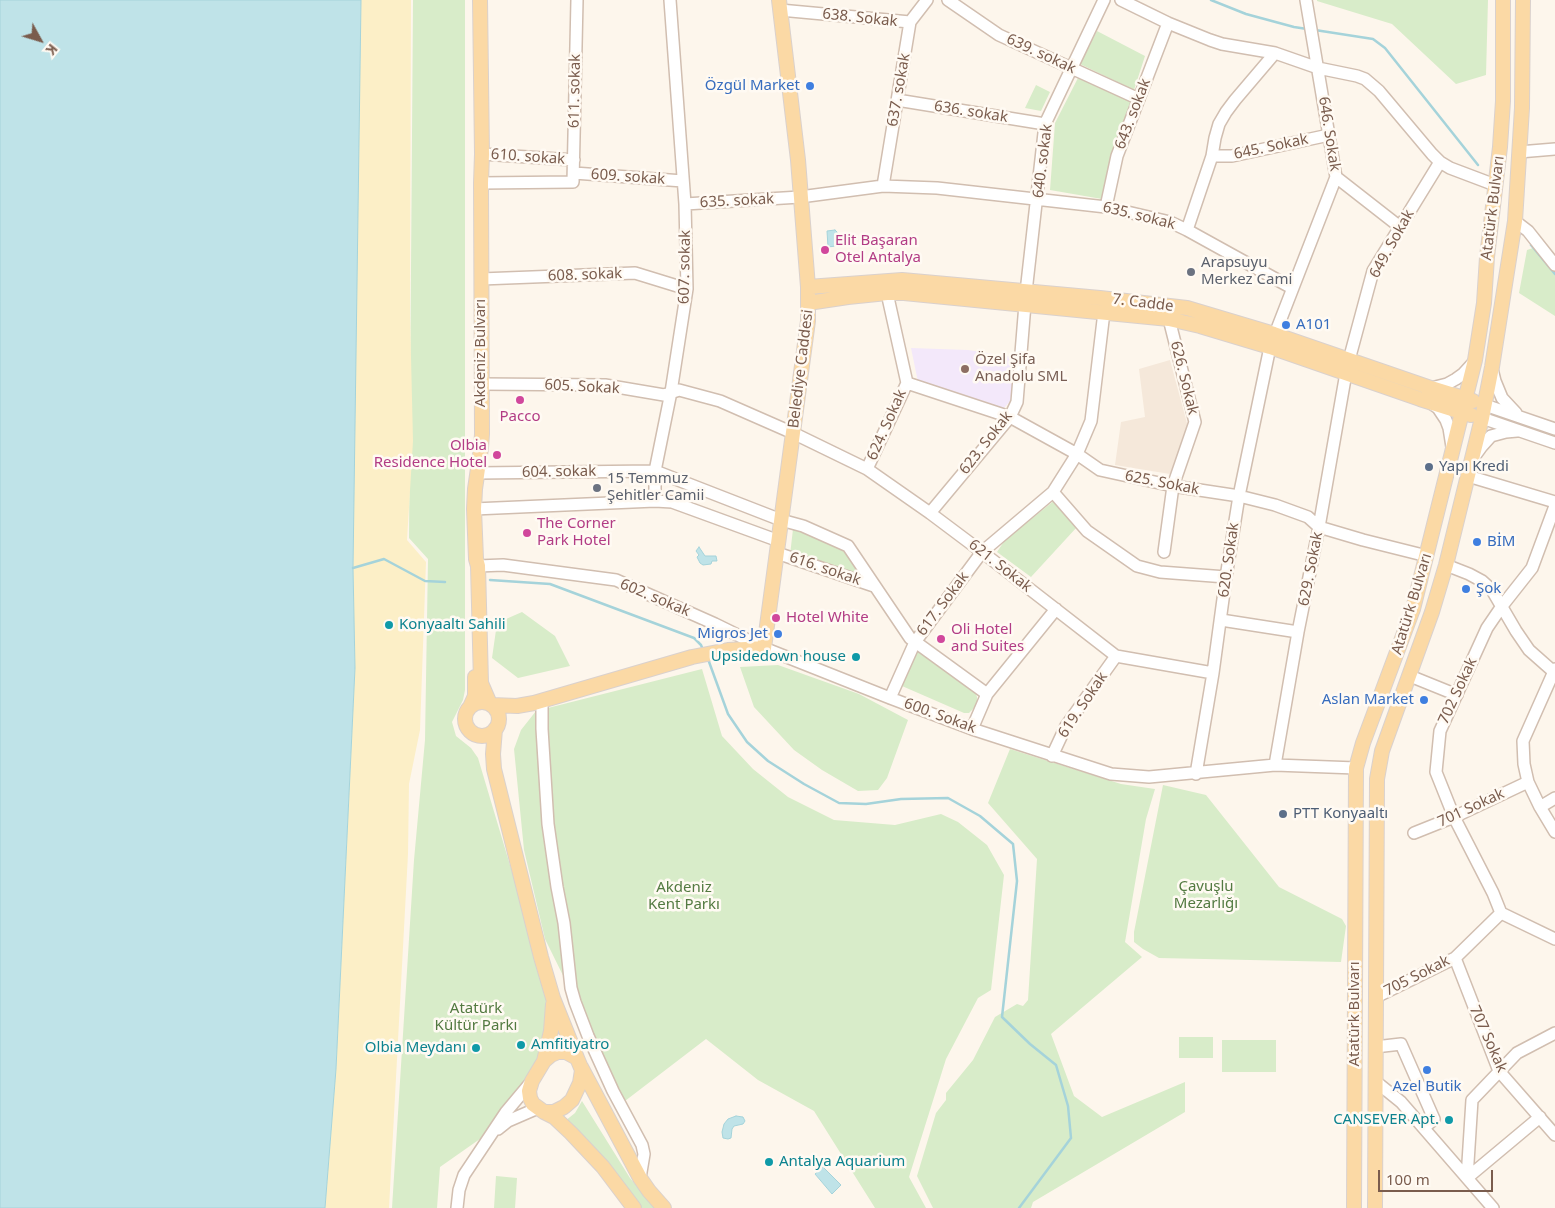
<!DOCTYPE html>
<html>
<head>
<meta charset="utf-8">
<style>
  body { margin:0 }
  #map { position:relative; width:1555px; height:1208px; overflow:hidden; background:#fdf6ec; font-family:"Noto Sans",sans-serif }
  canvas { display:block }
  .north { position:absolute; left:15px; top:15px; width:50px; height:50px; -webkit-text-stroke:4px #fffaf3; paint-order:stroke; rotate:129deg; font-size:14px; font-weight:700; line-height:20px; text-align:center; color:#7a5c4d }
  .north::after { content:''; display:block; margin:auto; width:18px; height:22px; background:#7a5c4d; clip-path:polygon(50% 0,100% 100%,50% 72%,0 100%) }
  .scale { position:absolute; left:1378px; top:1170px; width:115px; height:22px; box-sizing:border-box; border:2px solid #7a5c4d; border-top:0; padding-left:6px; font-size:15px; line-height:18px; white-space:nowrap; color:#7a5c4d; -webkit-text-stroke:4px #fffaf3; paint-order:stroke }
</style>
</head>
<body>
<div id="map">
<canvas width="1555" height="1208"></canvas>
<div class="north">K</div>
<div class="scale">100 m</div>
</div>
<script>
const ctx = document.querySelector('canvas').getContext('2d');
ctx.lineJoin = 'round';
function fillPath(path, color) { ctx.fillStyle = color; ctx.fill(path, 'evenodd'); }
const toPath = rows => new Path2D(rows.map(r => 'M' + r).join(''));
function stroke(path, color, width, dash) { ctx.strokeStyle = color; ctx.lineWidth = width; ctx.lineCap = dash ? 'butt' : 'round'; ctx.setLineDash(dash || []); ctx.stroke(path); }
function write(font, color, halo, rows, align = 'center') {
  ctx.font = font + ' "Noto Sans",sans-serif'; ctx.lineWidth = 5; ctx.setLineDash([]); ctx.textBaseline = 'middle'; ctx.strokeStyle = halo; ctx.fillStyle = color; for (const [text, x, y, turn = 0] of rows) {
    ctx.save(); ctx.translate(x, y); ctx.rotate((+turn || 0) * Math.PI / 180); ctx.textAlign = isNaN(turn) ? turn : align; if (halo) ctx.strokeText(text, 0, 0); ctx.fillText(text, 0, 0); ctx.restore();
  }
}
fillPath(toPath([
  [1170,360,1188,427,1170,474,1115,465,1121,422,1145,417,1139,369]
]), '#f5e8da');
fillPath(toPath([
  [911,348,968,350,1014,357,1013,398,1002,410,918,382]
]), '#f3e8fa');
fillPath(toPath([
  [413,0,465,0,465,690,463,700,452,722,456,736,471,748,478,758,544,979,549,1001,545,1047,531,1075,487,1134,440,1167,437,1208,392,1208,414,860,425,740,428,559,409,538],
  [1317,0,1488,0,1486,75,1456,84,1392,24,1317,1],
  [1097,31,1145,56,1134,90,1080,64],
  [1079,76,1133,103,1114,157,1102,199,1050,190,1055,123],
  [1036,85,1050,92,1041,111,1025,108],
  [1536,247,1555,268,1555,316,1519,293,1527,250],
  [1055,500,1077,527,1031,577,997,552,1005,540],
  [793,529,801,530,824,540,848,554,858,574,856,577,790,555],
  [522,612,555,636,570,666,518,678,492,658,497,623],
  [918,651,975,690,977,697,977,703,973,709,969,713,964,713,902,686],
  [778,665,859,694,908,720,887,778,878,790,858,791,822,770,794,750,754,707,740,667],
  [702,669,722,736,753,769,788,797,834,820,895,825,941,814,958,822,987,845,1004,875,991,990,978,998,946,1059,909,1177,926,1208,875,1208,814,1111,758,1080,706,1039,625,1101,545,939,524,850,514,749,521,730,536,711],
  [1010,749,1121,784,1155,789,1146,819,1125,942,1142,957,1051,1034,1074,1096,1102,1117,1185,1082,1185,1112,1033,1202,1031,1208,933,1208,917,1176,936,1113,946,1100,946,1093,973,1060,995,1017,1017,1004,1023,1006,1028,1000,1037,859,988,803],
  [1163,785,1206,795,1279,887,1342,919,1346,926,1341,962,1159,958,1143,949,1134,942,1134,932],
  [1179,1037,1213,1037,1213,1058,1179,1058],
  [1222,1040,1276,1040,1276,1072,1222,1072],
  [582,1101,630,1178,655,1208,640,1208,565,1121,575,1113],
  [496,1176,517,1178,515,1208,494,1208]
]), '#d8ecc9');
fillPath(toPath([
  [361,0,411,0,410,315,413,441,407,540,426,562,420,730,409,784,408,854,389,1208,325,1208,336,1069,355,668,353,568]
]), '#fcefc7');
const water = toPath([
  [0,0,361,0,353,568,355,668,336,1069,325,1208,0,1208,0,0],
  [835,230,837,232,838,240,836,246,828,247,827,231,835,230],
  [699,547,705,556,716,556,717,561,712,561,711,564,703,565,700,563,697,557,699,555,696,551,699,547],
  [736,1116,743,1117,745,1121,743,1124,734,1126,732,1129,731,1138,728,1139,723,1138,722,1132,724,1124,728,1119,736,1116],
  [823,1167,841,1185,832,1194,815,1174,823,1167]
]);
fillPath(water, '#bfe3e8');
stroke(water, '#a5d3da', 1);
stroke(toPath([
  [1211,0,1246,14,1294,27,1307,29],
  [1315,30,1373,39,1385,48,1478,165],
  [1531,245,1555,274],
  [353,568,384,559,425,581,445,582],
  [490,580,550,584,694,638,701,645,703,650],
  [708,659,728,714,747,742,768,761,804,784,839,803,866,804,901,799,948,798,980,816,1013,844,1017,881,1002,1017,1030,1044,1056,1065,1068,1106,1071,1138,1019,1208]
]), '#a5d3da', 2.5);
const minor = toPath([
  [948,0,999,35,1139,99],
  [1121,0,1168,23,1210,40,1222,44,1275,53],
  [780,10,910,22],
  [897,100,1045,124],
  [1519,152,1555,149],
  [482,154,574,160],
  [1212,156,1232,156,1329,135],
  [574,173,683,181],
  [1336,177,1400,227],
  [481,183,573,182,577,0],
  [883,186,910,22,927,0],
  [685,204,800,197,883,186,937,188,1106,207,1170,222,1187,230,1212,156,1215,138,1219,124,1226,112,1235,100,1275,53,1318,68,1357,76,1365,79,1379,91,1432,154,1440,162,1450,168,1495,185],
  [1106,207,1117,156,1168,23],
  [1515,221,1528,231,1555,265],
  [1187,230,1292,288],
  [481,279,635,273,687,289],
  [1349,360,1373,271,1440,162],
  [1492,369,1495,381,1502,398,1516,413],
  [907,383,1010,417,1077,454,1100,470,1173,486,1239,496,1275,505,1308,517,1319,527,1363,540,1427,556],
  [481,384,605,385,664,395,679,390,720,401,793,433,867,469,930,513,982,552,1116,656,1213,673],
  [1431,388,1447,384,1456,379,1463,374,1474,362],
  [1431,403,1438,408,1446,420,1449,428,1452,447],
  [1485,405,1555,429],
  [1482,418,1555,443],
  [1474,457,1482,446,1491,436,1506,432,1517,431],
  [867,469,907,383,887,293],
  [477,473,655,471,781,520,803,526,848,546,910,638,987,694],
  [1468,476,1555,502],
  [1053,492,1087,531,1137,566,1160,572,1226,577],
  [655,501,655,471,671,392,687,289,685,204,670,0],
  [474,509,655,501,672,502,779,541],
  [930,513,1010,417,1017,402,1026,292,1045,124,1104,0],
  [1164,552,1173,486,1195,422,1169,319],
  [777,553,874,586],
  [1446,565,1469,574,1482,581,1492,590,1516,631,1529,650,1555,673],
  [478,566,503,565,616,580,715,624,764,648,890,698,972,729,1111,774,1149,777,1275,765,1356,768],
  [1221,620,1298,632],
  [1555,669,1523,741,1524,764,1528,782,1540,807,1555,832],
  [1410,676,1457,695],
  [890,698,915,642,982,552,1053,492,1077,454,1091,421,1104,312],
  [542,701,542,729,548,824,557,887,564,923,571,988,575,1002,588,1036,613,1091,642,1145,644,1154,640,1178],
  [972,729,987,694,1056,609],
  [1052,756,1066,726,1116,656],
  [1275,765,1298,632,1319,527,1346,373],
  [1196,774,1213,673,1226,577,1239,496,1270,347,1336,177,1306,0],
  [1540,807,1555,798],
  [1414,833,1454,817,1528,782],
  [1501,913,1493,893,1454,817,1436,772,1440,731,1487,628,1502,606,1532,568,1555,506],
  [1501,913,1555,939],
  [1455,958,1499,1071,1555,1135],
  [1376,997,1455,958,1501,913],
  [1375,1047,1401,1044,1434,1119,1424,1128],
  [1375,1081,1401,1102,1493,1208],
  [498,1129,508,1121,538,1108],
  [1467,1178,1472,1100,1517,1053,1555,1033],
  [1467,1178,1540,1117],
  [457,1208,459,1190,464,1175,506,1112,532,1081]
]);
const major = toPath([
  [480,0,482,154,481,183,482,434,481,448,475,489,474,509,476,559,478,566,481,683,490,704],
  [808,287,902,280,1100,298,1187,308,1274,334,1431,388,1473,401],
  [808,303,848,297,887,293,904,293,1169,319,1200,326,1270,347,1420,399,1471,415],
  '465 719a17 17 0 1 1 34 0a17 17 0 1 1-34 0Z',
  [492,705,517,706,534,703,692,657,728,650,764,648,808,321,808,287,798,160,779,0],
  [470,707,475,696,475,677],
  [495,729,493,754,494,769,541,957,553,998,577,1058],
  [558,1052,566,1052,577,1058,582,1070,580,1083,572,1100,564,1107,554,1112,544,1112,533,1104,530,1098,529,1091,532,1081,544,1061,551,1055,558,1052],
  [544,1061,551,1031,553,1004],
  [581,1067,640,1178,649,1191,664,1208],
  [544,1112,554,1117,571,1133,603,1167,634,1208],
  [1354,1208,1356,768,1363,743,1413,609,1475,360,1484,303,1487,257,1500,147,1503,101,1503,0],
  [1375,1208,1377,779,1382,751,1432,612,1446,565,1482,418,1492,367,1515,221,1522,108,1523,0]
]);
stroke(minor, '#d1beb0', 14);
stroke(major, '#dad1cd', 16);
stroke(minor, '#fff', 11);
stroke(major, '#fbd9a5', 14);
for (const [x, y, r, color] of [
  [810,86,5,"#3f7fe0"],
  [825,250,5,"#d1479c"],
  [1191,272,5,"#6b7280"],
  [1286,325,5,"#3f7fe0"],
  [965,369,5,"#8d6e63"],
  [520,400,5,"#d1479c"],
  [497,455,5,"#d1479c"],
  [1429,467,5,"#5c6f8a"],
  [597,488,5,"#6b7280"],
  [527,533,5,"#d1479c"],
  [1477,542,5,"#3f7fe0"],
  [1466,589,5,"#3f7fe0"],
  [776,618,5,"#d1479c"],
  [389,625,5,"#0f9aa8"],
  [778,634,5,"#3f7fe0"],
  [941,639,5,"#d1479c"],
  [856,657,5,"#0f9aa8"],
  [1424,700,5,"#3f7fe0"],
  [1283,814,5,"#5c6f8a"],
  [521,1045,5,"#0f9aa8"],
  [476,1048,5,"#0f9aa8"],
  [1427,1070,5,"#3f7fe0"],
  [1449,1120,5,"#0f9aa8"],
  [769,1162,5,"#0f9aa8"]
]) { const dot = new Path2D(); dot.arc(x, y, r, 0, 2 * Math.PI); ctx.fillStyle = color; ctx.fill(dot); stroke(dot, '#fffaf3', 2); }
write('15px', '#7a5c4d', '#fffaf3', [
  ["638. Sokak",860,18,6],
  ["639. sokak",1041,54,25],
  ["637. sokak",899,90,-80],
  ["611. sokak",575,91,-89],
  ["636. sokak",971,112,9],
  ["643. sokak",1133,114,-69],
  ["646. Sokak",1329,134,81],
  ["645. Sokak",1271,147,-12],
  ["610. sokak",528,157,4],
  ["640. sokak",1043,161,-83],
  ["609. sokak",628,177,4],
  ["635. sokak",737,201,-3],
  ["Atatürk Bulvarı",1493,208,-83],
  ["635. sokak",1139,216,14],
  ["649. Sokak",1392,244,-61],
  ["607. sokak",685,267,-89],
  ["608. sokak",585,275,-2],
  ["7. Cadde",1143,303,7],
  ["Akdeniz Bulvarı",481,353,-90],
  ["Belediye Caddesi",801,369,-83],
  ["626. Sokak",1184,378,76],
  ["605. Sokak",582,387,3],
  ["624. Sokak",887,425,-66],
  ["623. Sokak",986,443,-52],
  ["604. sokak",559,472,-1],
  ["625. Sokak",1162,483,11],
  ["620. Sokak",1229,560,-82],
  ["621. Sokak",1000,566,38],
  ["616. sokak",825,569,19],
  ["629. Sokak",1311,569,-79],
  ["602. sokak",655,598,23],
  ["617. Sokak",943,604,-53],
  ["Atatürk Bulvarı",1412,604,-73],
  ["702 Sokak",1458,691,-65],
  ["619. Sokak",1083,705,-56],
  ["600. Sokak",940,716,20],
  ["701 Sokak",1471,808,-25],
  ["705 Sokak",1417,976,-27],
  ["Atatürk Bulvarı",1355,1014,-90],
  ["707 Sokak",1488,1039,66]
]);
write('15px', '#366cbe', '#fffaf3', [
  ["Özgül Market",800,86],
  ["A101",1296,325,"left"],
  ["BİM",1487,542,"left"],
  ["Şok",1476,589,"left"],
  ["Migros Jet",768,634],
  ["Aslan Market",1414,700],
  ["Azel Butik",1427,1087,"center"]
], 'right');
write('15px', '#b23c85', '#fffaf3', [
  ["Elit Başaran",835,241],
  ["Otel Antalya",835,258],
  ["Pacco",520,417,"center"],
  ["Olbia",487,446,"right"],
  ["Residence Hotel",487,463,"right"],
  ["The Corner",537,524],
  ["Park Hotel",537,541],
  ["Hotel White",786,618],
  ["Oli Hotel",951,630],
  ["and Suites",951,647]
], 'left');
write('15px', '#5b616d', '#fffaf3', [
  ["Arapsuyu",1201,263],
  ["Merkez Cami",1201,280],
  ["15 Temmuz",607,479],
  ["Şehitler Camii",607,496]
], 'left');
write('15px', '#785e54', '#fffaf3', [
  ["Özel Şifa",975,360],
  ["Anadolu SML",975,377]
], 'left');
write('15px', '#4e5e75', '#fffaf3', [
  ["Yapı Kredi",1439,467],
  ["PTT Konyaaltı",1293,814]
], 'left');
write('15px', '#0d838f', '#fffaf3', [
  ["Konyaaltı Sahili",399,625],
  ["Upsidedown house",846,657,"right"],
  ["Amfitiyatro",531,1045],
  ["Olbia Meydanı",466,1048,"right"],
  ["CANSEVER Apt.",1439,1120,"right"],
  ["Antalya Aquarium",779,1162]
], 'left');
write('15px', '#537a41', '#fffaf3', [
  ["Çavuşlu",1206,887],
  ["Mezarlığı",1206,904],
  ["Akdeniz",684,888],
  ["Kent Parkı",684,905],
  ["Atatürk",476,1009],
  ["Kültür Parkı",476,1026]
]);
</script>
</body>
</html>
